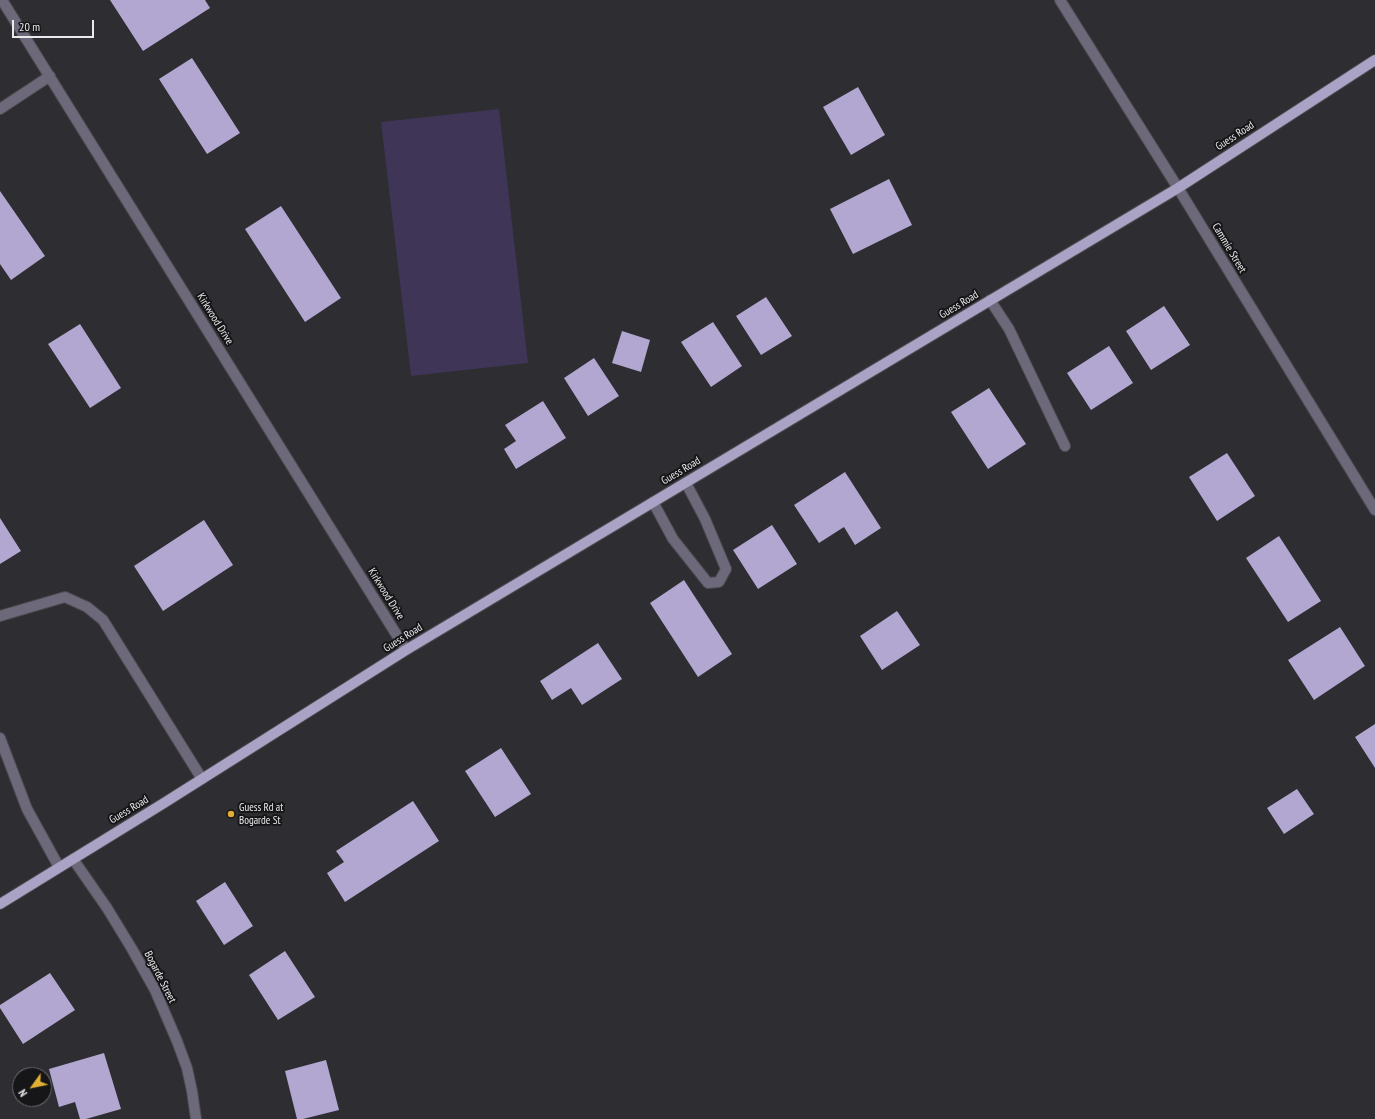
<!DOCTYPE html>
<html>
<head>
<meta charset="utf-8">
<style>
  body { margin:0 }
  #map { position:relative; width:1375px; height:1119px; overflow:hidden; background:#2e2d32; font-family:"PT Sans Narrow",sans-serif }
  canvas { display:block }
  .north { position:absolute; left:12px; top:1067px; width:40px; height:40px; box-sizing:border-box; background:#161618; border:1px solid #6b6a6d; border-radius:50%; rotate:237deg; font-size:11px; font-weight:700; line-height:16px; text-align:center; color:#eae9ec }
  .north::after { content:''; display:block; margin:auto; width:14px; height:18px; background:#e1af34; clip-path:polygon(50% 0,100% 100%,50% 72%,0 100%) }
  .scale { position:absolute; left:12px; top:20px; width:82px; height:18px; box-sizing:border-box; border:2px solid #eae9ec; border-top:0; padding-left:5px; font-size:12px; line-height:14px; white-space:nowrap; color:#eae9ec; -webkit-text-stroke:3px #161618; paint-order:stroke }
</style>
</head>
<body>
<div id="map">
<canvas width="1375" height="1119"></canvas>
<div class="north">N</div>
<div class="scale">20 m</div>
</div>
<script>
const ctx = document.querySelector('canvas').getContext('2d');
ctx.lineJoin = 'round';
function fillPath(path, color) { ctx.fillStyle = color; ctx.fill(path, 'evenodd'); }
const toPath = rows => new Path2D(rows.map(r => 'M' + r).join(''));
function stroke(path, color, width, dash) { ctx.strokeStyle = color; ctx.lineWidth = width; ctx.lineCap = dash ? 'butt' : 'round'; ctx.setLineDash(dash || []); ctx.stroke(path); }
function write(font, color, halo, rows, align = 'center') {
  ctx.font = font + ' "PT Sans Narrow",sans-serif'; ctx.lineWidth = 4; ctx.setLineDash([]); ctx.textBaseline = 'middle'; ctx.strokeStyle = halo; ctx.fillStyle = color; for (const [text, x, y, turn = 0] of rows) {
    ctx.save(); ctx.translate(x, y); ctx.rotate((+turn || 0) * Math.PI / 180); ctx.textAlign = isNaN(turn) ? turn : align; if (halo) ctx.strokeText(text, 0, 0); ctx.fillText(text, 0, 0); ctx.restore();
  }
}
fillPath(toPath([
  [499,109,528,363,411,376,381,122]
]), '#3e3557');
fillPath(toPath([
  [110,0,205,0,210,8,143,51],
  [192,58,240,133,207,154,159,79],
  [858,87,885,135,851,155,823,107],
  [889,179,912,225,853,254,830,209],
  [0,191,45,256,11,280,0,264],
  [281,206,341,298,305,322,245,229],
  [766,297,792,336,761,355,736,316],
  [1164,306,1190,345,1151,370,1126,331],
  [713,322,742,366,711,387,681,342],
  [80,324,121,388,90,408,48,344],
  [622,331,650,340,641,372,612,363],
  [1109,346,1133,383,1091,410,1067,373],
  [594,358,619,396,588,416,564,378],
  [989,388,1026,444,988,469,951,412],
  [543,401,566,438,516,469,504,449,516,441,505,425],
  [1227,453,1255,496,1217,521,1189,477],
  [845,472,881,528,855,545,844,527,819,543,794,505],
  [0,518,21,551,0,564],
  [204,520,233,565,163,611,134,566],
  [772,525,797,564,758,589,733,550],
  [1279,536,1321,601,1288,622,1246,558],
  [684,580,732,654,698,677,650,603],
  [897,611,920,645,882,670,860,636],
  [1340,627,1365,666,1314,700,1288,660],
  [598,643,622,679,582,705,571,688,552,700,540,681],
  [1375,724,1375,768,1355,737],
  [501,748,531,794,495,817,465,771],
  [1297,789,1314,814,1284,834,1267,808],
  [413,801,439,841,345,902,327,873,344,862,336,851],
  [225,882,253,926,224,945,196,901],
  [285,951,315,997,278,1020,249,975],
  [50,973,75,1010,23,1044,0,1008,0,1005],
  [104,1053,121,1109,86,1119,80,1119,75,1102,59,1107,49,1069],
  [326,1060,339,1110,303,1119,297,1119,285,1071]
]), '#b1a7d1');
const minor = toPath([
  [2,0,406,650],
  [1060,0,1178,188,1375,510],
  [0,109,50,76],
  [990,300,1009,329,1065,446],
  [653,502,673,539,708,583,719,582,726,569,705,519,686,483],
  [0,616,65,597,87,607,103,620,202,779],
  [0,738,27,809,59,867],
  [73,859,107,908,132,949,155,990,177,1041,187,1068,192,1091,196,1119]
]);
const major = toPath([
  [0,904,164,803,406,650,1178,188,1375,60]
]);
stroke(minor, '#4c4b50', 12);
stroke(major, '#4c4b50', 12);
stroke(minor, '#6d697a', 10);
stroke(major, '#aba3c6', 10);
for (const [x, y, r, color] of [
  [231,814,4,"#e1af34"]
]) { const dot = new Path2D(); dot.arc(x, y, r, 0, 2 * Math.PI); ctx.fillStyle = color; ctx.fill(dot); stroke(dot, '#161618', 1.5); }
write('11px', '#eae9ec', '#161618', [
  ["Guess Road",1235,136,-33],
  ["Cammie Street",1229,248,59],
  ["Guess Road",959,305,-31],
  ["Kirkwood Drive",215,319,58],
  ["Guess Road",681,471,-31],
  ["Kirkwood Drive",386,594,58],
  ["Guess Road",403,638,-32],
  ["Guess Road",129,810,-31],
  ["Bogarde Street",160,977,63]
]);
write('11px', '#eae9ec', '#161618', [
  ["Guess Rd at",239,808],
  ["Bogarde St",239,821]
], 'left');
</script>
</body>
</html>
